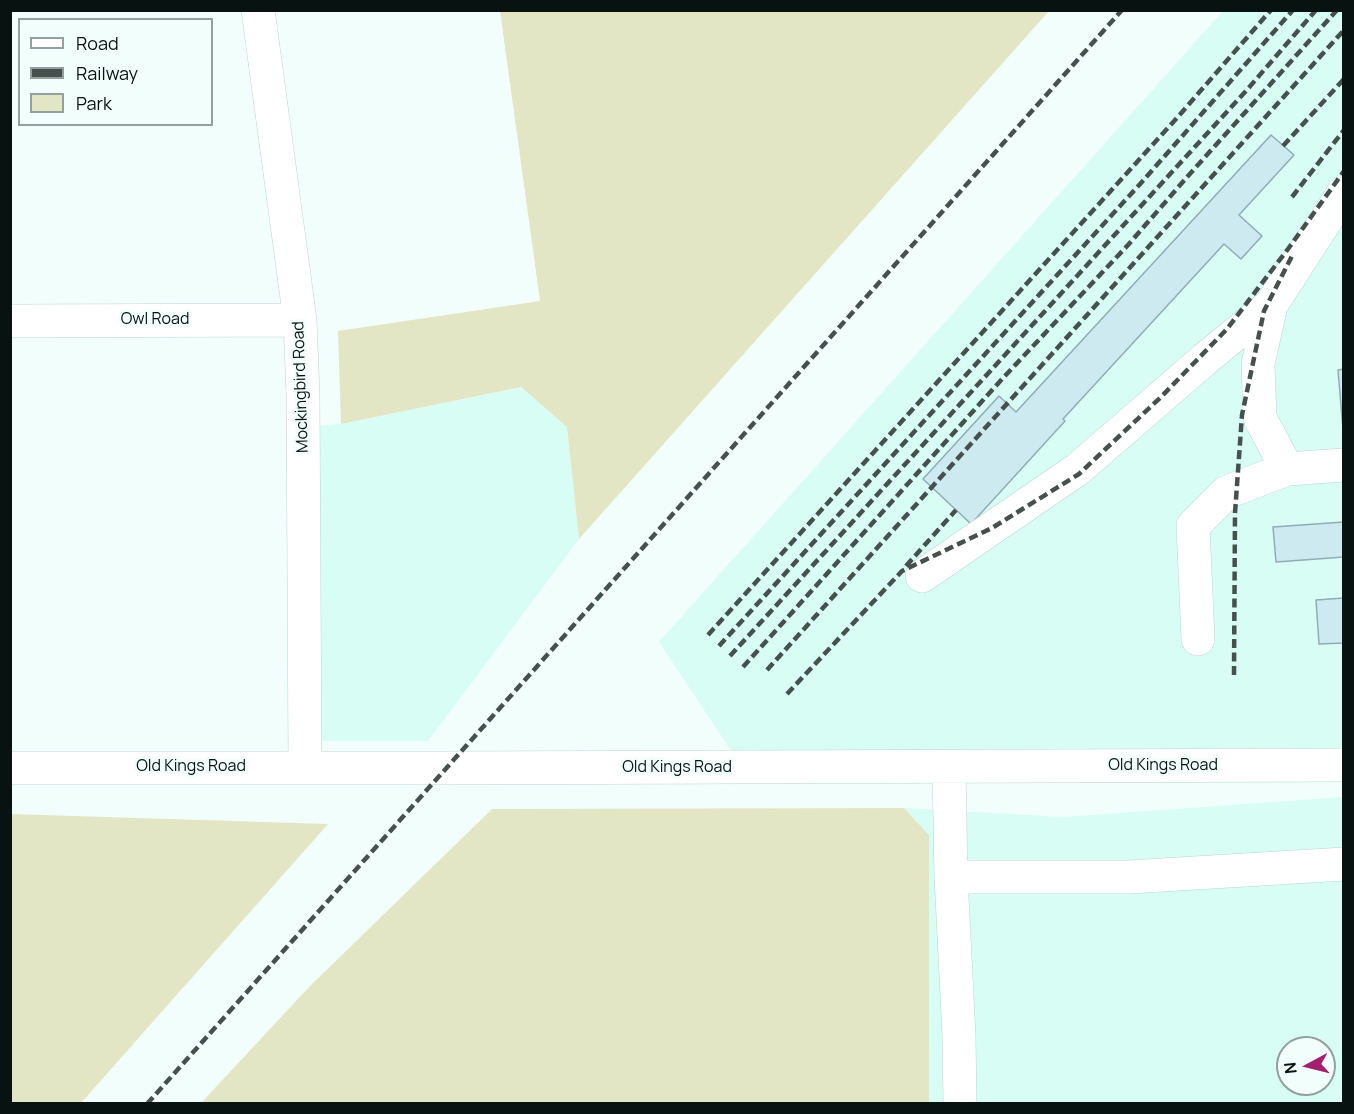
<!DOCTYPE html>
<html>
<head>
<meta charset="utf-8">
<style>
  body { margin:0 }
  #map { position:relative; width:1354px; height:1114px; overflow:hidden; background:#f2fefb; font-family:Manrope,sans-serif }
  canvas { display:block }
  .frame { position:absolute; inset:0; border:12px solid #081210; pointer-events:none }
  .legend { position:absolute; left:18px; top:18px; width:195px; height:108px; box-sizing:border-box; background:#f2fefb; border:2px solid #94a09d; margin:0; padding:8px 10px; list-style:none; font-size:18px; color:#081210 }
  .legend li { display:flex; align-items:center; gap:12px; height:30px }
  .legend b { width:30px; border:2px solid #94a09d }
  .north { position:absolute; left:1276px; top:1036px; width:60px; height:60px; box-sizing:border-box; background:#f2fefb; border:2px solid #94a09d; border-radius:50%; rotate:263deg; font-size:16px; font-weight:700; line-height:24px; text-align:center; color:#081210 }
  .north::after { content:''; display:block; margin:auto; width:21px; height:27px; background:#a4206d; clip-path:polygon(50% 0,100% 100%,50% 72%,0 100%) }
</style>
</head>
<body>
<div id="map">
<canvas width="1354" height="1114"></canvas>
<div class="frame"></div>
<ul class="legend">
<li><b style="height:8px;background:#fff"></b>Road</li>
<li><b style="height:8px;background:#46514e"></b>Railway</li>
<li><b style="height:16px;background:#e3e6c5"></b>Park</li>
</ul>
<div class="north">N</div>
</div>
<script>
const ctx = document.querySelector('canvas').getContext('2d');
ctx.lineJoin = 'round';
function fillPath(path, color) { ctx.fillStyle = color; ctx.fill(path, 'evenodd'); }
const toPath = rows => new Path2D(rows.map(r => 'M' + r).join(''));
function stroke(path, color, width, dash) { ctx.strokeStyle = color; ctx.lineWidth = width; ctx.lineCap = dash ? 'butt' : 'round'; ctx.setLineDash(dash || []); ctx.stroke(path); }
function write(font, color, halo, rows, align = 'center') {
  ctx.font = font + ' Manrope,sans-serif'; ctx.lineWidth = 6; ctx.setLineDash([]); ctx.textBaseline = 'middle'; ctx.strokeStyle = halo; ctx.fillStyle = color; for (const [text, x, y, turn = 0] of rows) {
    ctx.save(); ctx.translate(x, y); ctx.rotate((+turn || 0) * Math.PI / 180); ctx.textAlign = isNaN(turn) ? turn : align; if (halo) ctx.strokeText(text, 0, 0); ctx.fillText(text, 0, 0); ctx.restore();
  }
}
fillPath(toPath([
  [1223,11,1343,11,1343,751,734,755,659,642],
  [521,387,567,427,579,539,428,741,320,741,316,426,341,424],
  [1343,797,1343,1103,929,1103,929,835,904,808,1064,817],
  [1288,1048,1324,1048,1324,1084,1288,1084]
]), '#d7fdf4');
fillPath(toPath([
  [500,11,500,10,1049,11,579,539,567,427,521,387,341,424,338,331,540,301],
  [904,808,929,835,929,1103,201,1103,309,987,492,809],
  [11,814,328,824,81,1103,11,1104]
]), '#e3e6c5');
const building = toPath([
  [1271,135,1294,155,1239,215,1262,236,1241,259,1224,244,1063,419,1065,421,971,524,923,479,999,396,1016,412,1271,135],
  [1344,369,1344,429,1343,429,1338,370,1344,369],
  [1344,522,1344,557,1276,562,1273,527,1344,522],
  [1344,598,1344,643,1319,644,1316,600,1344,598]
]);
fillPath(building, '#ceeaf1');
stroke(building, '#91acb2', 1.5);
const minor = toPath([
  [258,10,300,320,303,395,305,767],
  [1344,192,1271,305,1258,364,1260,418,1287,469,1344,465],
  [10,321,300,320],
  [922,576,1078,469,1205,359,1271,305],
  [1198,639,1193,526,1227,492,1287,469],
  [949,767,951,877,959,1036,960,1104],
  [10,768,447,768,1344,765],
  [951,877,1129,877,1344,864]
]);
stroke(minor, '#bad7d0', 34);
stroke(minor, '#fff', 33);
stroke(toPath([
  [1283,146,1344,79],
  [1292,197,1344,130],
  [906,566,956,510],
  [708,635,1176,119,1271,10],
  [719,646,1141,183,1293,10],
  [730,656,1245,92,1316,10],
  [743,667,1003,378,1128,245,1188,176,1337,10],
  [767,670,1344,30],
  [1234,675,1235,513,1242,415,1264,311,1293,254],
  [787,694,902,571,992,528,1079,474,1161,397,1227,329,1288,249,1344,171],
  [147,1104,1122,10]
]), '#46514e', 4.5, [9, 4.5]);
write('16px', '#081210', '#f2fefb', [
  ["Owl Road",155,320],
  ["Mockingbird Road",301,387,-92],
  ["Old Kings Road",1163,766],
  ["Old Kings Road",191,767],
  ["Old Kings Road",677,768]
]);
</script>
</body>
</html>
